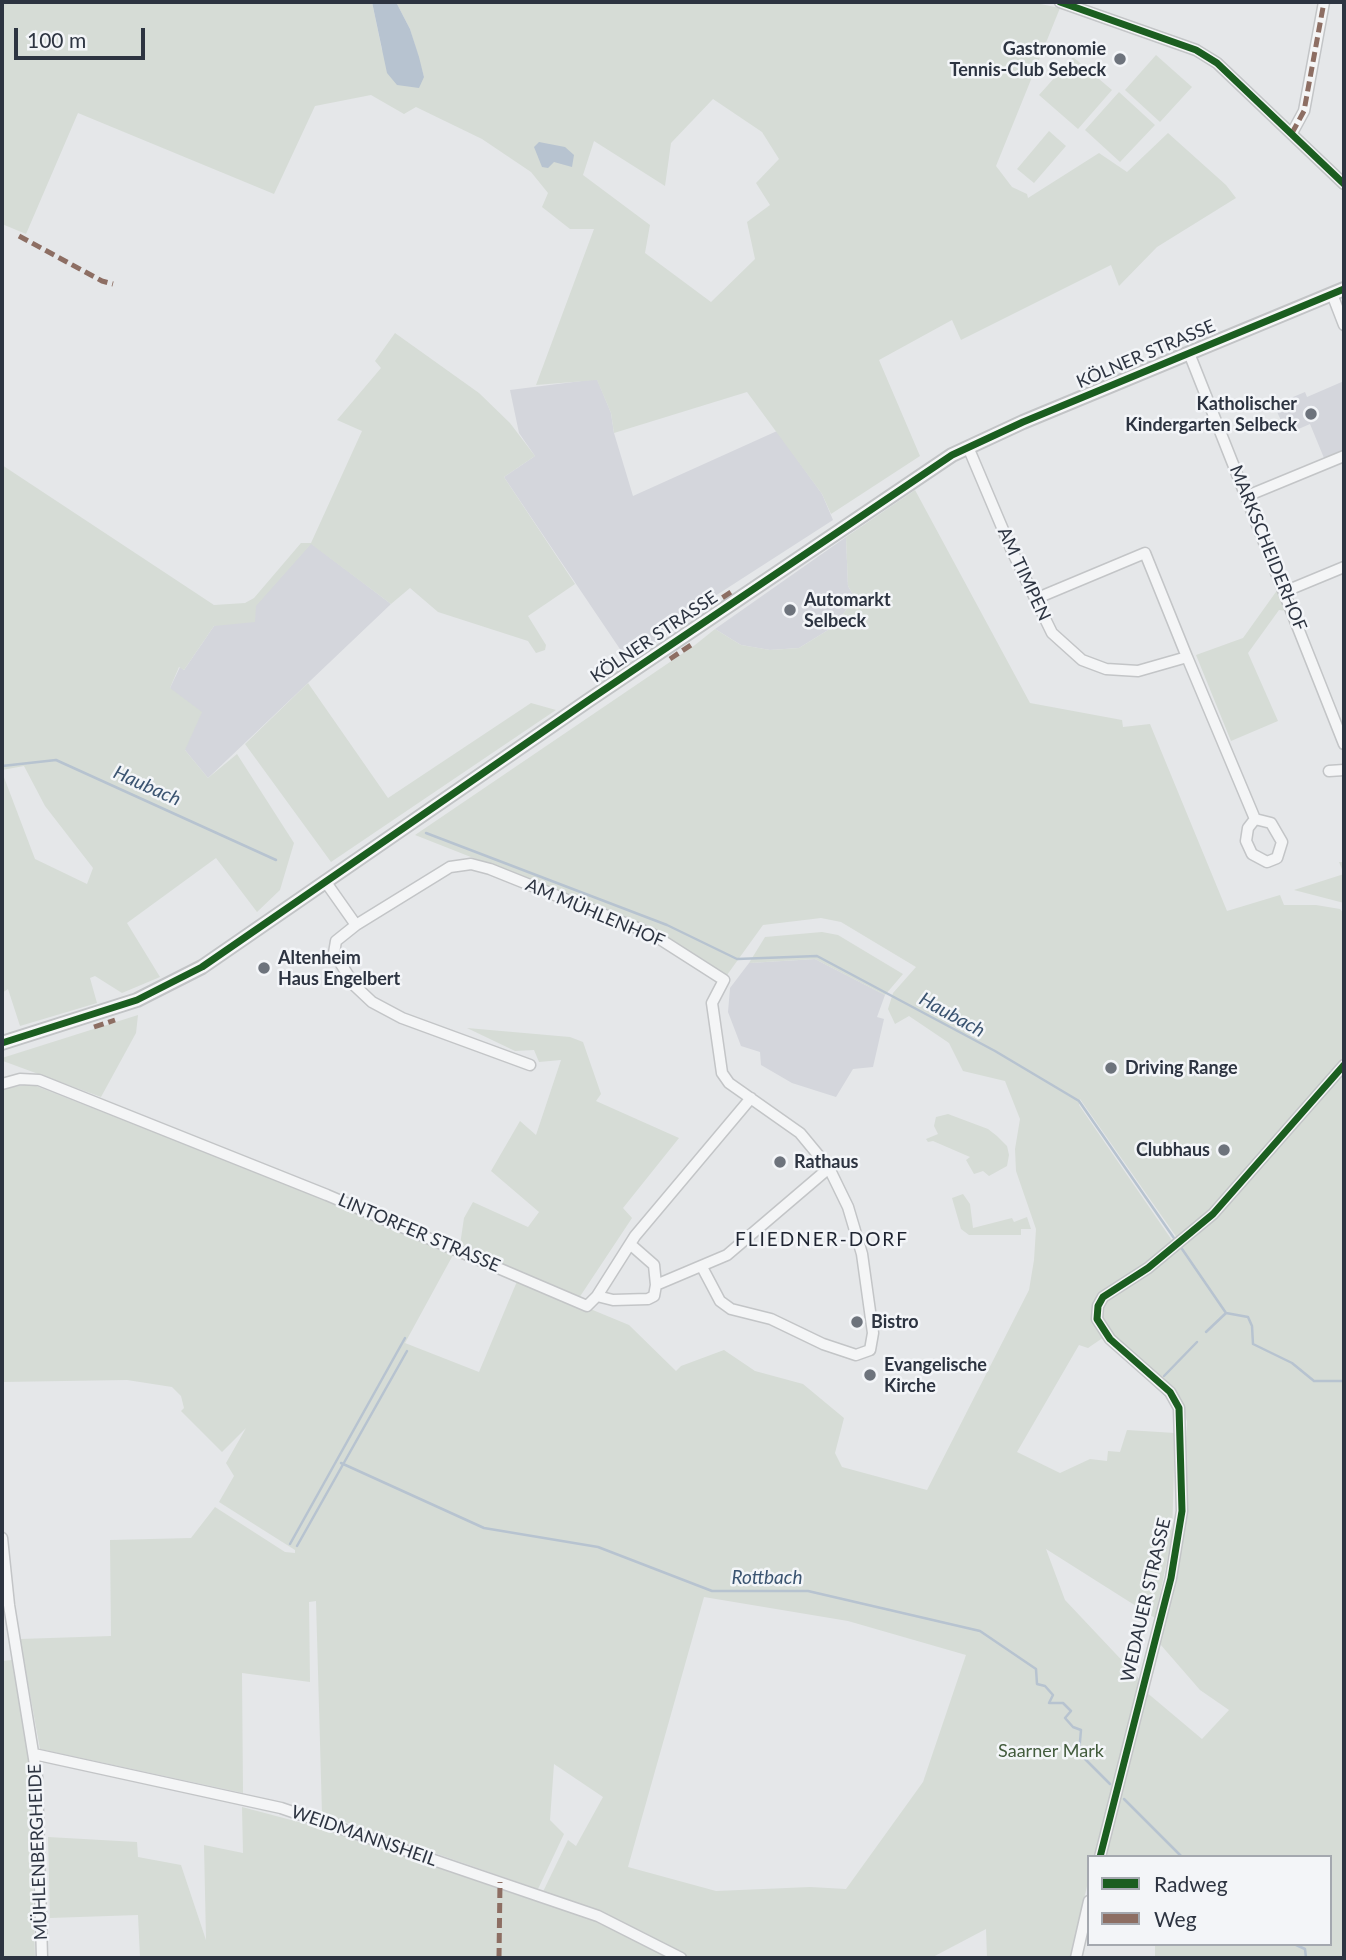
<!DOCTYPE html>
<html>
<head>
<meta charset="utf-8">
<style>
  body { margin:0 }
  #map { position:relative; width:1346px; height:1960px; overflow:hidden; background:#e5e7e9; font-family:Lato,sans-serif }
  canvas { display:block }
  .frame { position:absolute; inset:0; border:4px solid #2d3441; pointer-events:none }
  .legend { position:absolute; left:1087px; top:1855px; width:245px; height:91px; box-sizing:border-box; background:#f3f5f8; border:2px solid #a4a8af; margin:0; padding:9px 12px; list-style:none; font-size:21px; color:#2d3441 }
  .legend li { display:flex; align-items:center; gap:14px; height:35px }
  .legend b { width:35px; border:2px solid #a4a8af }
  .scale { position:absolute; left:14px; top:28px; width:131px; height:32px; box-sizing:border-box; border:4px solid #2d3441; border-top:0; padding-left:9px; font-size:21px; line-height:24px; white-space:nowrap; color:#2d3441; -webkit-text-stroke:5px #f3f5f8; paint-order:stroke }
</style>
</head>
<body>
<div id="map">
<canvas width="1346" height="1960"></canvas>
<div class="frame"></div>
<ul class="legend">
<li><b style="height:9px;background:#1b5e20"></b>Radweg</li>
<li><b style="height:9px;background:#8d6e63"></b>Weg</li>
</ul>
<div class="scale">100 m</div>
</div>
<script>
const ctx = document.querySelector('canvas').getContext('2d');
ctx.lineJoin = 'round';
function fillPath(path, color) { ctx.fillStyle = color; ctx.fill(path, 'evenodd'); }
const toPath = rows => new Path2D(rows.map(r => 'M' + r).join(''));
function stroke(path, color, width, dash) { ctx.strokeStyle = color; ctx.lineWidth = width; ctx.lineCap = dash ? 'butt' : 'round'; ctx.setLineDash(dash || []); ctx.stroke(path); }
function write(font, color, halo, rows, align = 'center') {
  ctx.font = font + ' Lato,sans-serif'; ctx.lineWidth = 5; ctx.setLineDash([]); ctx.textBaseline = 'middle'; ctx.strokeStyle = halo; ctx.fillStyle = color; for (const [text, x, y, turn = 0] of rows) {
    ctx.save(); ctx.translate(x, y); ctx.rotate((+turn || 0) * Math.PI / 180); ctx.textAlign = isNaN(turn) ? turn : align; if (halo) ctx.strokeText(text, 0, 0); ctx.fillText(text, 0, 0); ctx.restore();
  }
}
fillPath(toPath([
  [597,379,611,413,614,433,633,496,777,431,822,494,833,520,698,607,676,629,628,661,504,477,535,456,519,433,510,390],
  [1344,381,1344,450,1324,458,1310,424,1287,434,1274,405,1305,392,1307,397],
  [846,537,848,586,855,598,833,627,799,648,770,650,741,645,715,629],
  [311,543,391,604,208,778,185,750,170,688,180,667,184,670,214,626,255,606],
  [815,959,885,995,877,1017,884,1019,873,1067,853,1069,836,1097,792,1083,761,1065,760,1052,741,1046,728,1012,730,988,749,963]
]), '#d4d6dc');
fillPath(toPath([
  [2,2,372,2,382,50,424,77,410,29,396,2,1031,2,1060,8,996,166,1012,187,1027,194,1028,198,1099,153,1127,172,1168,133,1226,185,1236,198,1157,247,1119,286,1111,265,961,340,952,320,879,360,920,456,831,514,822,494,747,392,614,433,611,413,597,380,536,385,594,229,570,229,542,207,548,193,531,172,482,139,416,107,404,114,371,95,315,106,274,194,78,113,26,234,2,224],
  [713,99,762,132,779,159,756,183,770,205,747,222,755,259,711,302,645,253,650,225,583,175,594,141,665,186,671,143],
  [1156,55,1192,87,1160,122,1125,90],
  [1073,57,1112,90,1078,129,1039,95],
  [1119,92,1155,125,1120,162,1085,130],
  [1049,131,1066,146,1034,183,1017,169],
  [395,333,479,393,510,423,535,456,504,477,575,584,528,616,546,645,545,650,536,653,528,641,438,612,410,588,391,604,311,544,256,606,255,622,214,626,184,670,179,667,170,688,202,712,185,750,208,778,237,754,294,843,280,890,257,912,216,858,127,923,160,977,122,993,95,976,90,978,97,1003,20,1026,8,989,2,993,2,772,35,859,87,884,93,868,45,806,24,766,2,770,2,465,214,605,245,603,254,598,301,543,311,543,362,431,337,420,381,368,375,361],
  [915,490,1030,703,1122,720,1123,727,1150,724,1227,911,1280,895,1284,905,1316,905,1340,909,1344,914,1344,1958,1155,1958,1155,1944,1330,1944,1330,1857,1089,1857,1089,1878,1070,1958,987,1958,986,1929,931,1958,140,1958,138,1915,50,1918,48,1837,137,1842,138,1857,181,1865,206,1940,204,1845,243,1853,242,1807,314,1826,538,1902,568,1840,576,1846,603,1797,554,1764,550,1820,564,1834,538,1889,322,1814,316,1601,309,1602,310,1682,242,1673,243,1793,40,1749,20,1639,111,1636,110,1540,191,1538,215,1507,285,1552,295,1553,295,1550,219,1502,234,1476,226,1463,246,1428,222,1452,181,1411,184,1408,181,1396,172,1387,127,1380,2,1382,2,1089,31,1084,449,1248,453,1255,405,1343,479,1372,518,1279,629,1325,676,1371,681,1366,724,1350,755,1371,803,1384,844,1418,835,1453,842,1467,927,1490,1029,1290,1034,1260,1036,1229,1016,1171,1015,1149,1020,1119,1005,1081,963,1071,949,1043,909,1016,895,1024,888,1009,893,993,916,967,841,922,821,918,763,925,727,975,646,926,415,835,695,645,715,629,741,645,770,650,799,648,833,627,855,598,848,586,846,537],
  [1080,1099,1182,1245,1178,1249,1079,1105],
  [1110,1333,1173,1388,1182,1402,1187,1422,1181,1541,1160,1644,1200,1690,1229,1710,1202,1739,1145,1691,1147,1687,1065,1600,1046,1549,1155,1618,1172,1537,1175,1433,1127,1430,1120,1452,1108,1451,1107,1461,1090,1459,1060,1473,1017,1452,1079,1345,1088,1348],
  [704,1597,848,1621,966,1655,923,1782,846,1889,810,1887,716,1891,628,1867],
  [1278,589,1286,611,1279,610,1248,653,1278,721,1231,741,1196,655,1243,638],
  [308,683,388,798,531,703,556,710,331,862,245,744],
  [1339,862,1344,862,1344,903,1294,890,1344,874],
  [822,932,838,935,903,974,885,995,815,959,749,963,765,937],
  [138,1015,136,1033,101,1097,3,1061,2,1058],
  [467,1028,570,1037,583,1042,601,1094,596,1101,679,1138,623,1208,632,1218,579,1298,460,1245,464,1218,473,1202,528,1227,539,1212,491,1171,520,1121,536,1135,561,1060,539,1062,534,1050,515,1051],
  [948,1114,988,1129,997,1136,1007,1146,1009,1155,1007,1166,989,1176,983,1171,974,1174,966,1160,970,1157,933,1141,928,1142,926,1139,938,1134,934,1126,936,1117],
  [963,1194,970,1204,973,1228,1012,1218,1014,1222,1027,1217,1031,1229,1021,1229,1021,1235,969,1235,961,1229,952,1198],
  [12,1660,29,1756,35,1958,2,1958,2,1661]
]), '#d6dcd6');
fillPath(toPath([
  [372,2,396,2,410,29,419,57,424,77,419,88,397,85,387,73],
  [539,142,565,147,574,155,572,167,554,162,548,168,542,167,534,147]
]), '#b7c3d0');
stroke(toPath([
  [2,766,56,760,276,860],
  [426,833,667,925,737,959,817,956,995,1051,1079,1101,1176,1241],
  [1180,1246,1226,1313,1248,1317,1252,1326,1253,1344,1292,1363,1314,1381,1344,1381],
  [1206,1332,1226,1313],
  [1164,1376,1197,1342],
  [1156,1386,1169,1398],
  [341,1463,484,1528,598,1547,712,1591,808,1591,980,1631,1036,1669,1037,1684,1045,1686,1053,1695,1049,1703,1063,1703,1071,1711,1065,1718,1073,1727,1081,1730,1079,1753,1110,1784],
  [290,1544,405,1338],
  [297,1546,407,1351],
  [1165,1584,1168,1570],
  [1124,1799,1182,1857],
  [1294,1944,1305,1949,1306,1958]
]), '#b7c3d0', 2.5);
const minor = toPath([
  [1060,2,1196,50,1217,63,1344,184],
  [1292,133,1304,111,1324,2],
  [1332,294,1344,325],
  [1189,353,1344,744],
  [968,447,1012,551,1052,633,1082,660,1106,669,1138,671,1187,657,1255,819,1248,828,1246,841,1252,854,1267,862,1277,858,1282,842,1271,823,1255,819],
  [1247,496,1344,456],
  [1286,591,1344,567],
  [1035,599,1145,553,1187,657],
  [1329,771,1344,770],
  [325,881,356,925,450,867,471,864,490,869,652,934,724,980,712,1003,722,1073,729,1083,800,1133,829,1168,848,1207,862,1254,873,1333,870,1350,856,1355,823,1344,771,1319,731,1309,720,1301,702,1267],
  [356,925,336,941,334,953,355,986,372,1002,402,1018,530,1065],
  [2,1084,20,1079,39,1080,327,1195,587,1306,597,1296,635,1236,751,1098],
  [630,1244,654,1265,656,1285],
  [597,1296,613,1300,648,1299,654,1296,656,1285,727,1255,829,1168],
  [2,1538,9,1605,37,1777,42,1958],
  [34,1754,281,1808,598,1916,681,1958],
  [1100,1857,1171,1578,1182,1511,1179,1408,1170,1392,1110,1339,1097,1319,1098,1306,1103,1297,1148,1268,1213,1214,1344,1065],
  [1076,1958,1089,1901]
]);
const major = toPath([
  [2,1043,137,1000,202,967,589,700,952,455,1023,422,1344,289]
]);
stroke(minor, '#c3c5c7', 13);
stroke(major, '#c2c4c6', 16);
stroke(minor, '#f4f5f6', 10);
stroke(major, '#f7f7f8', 12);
stroke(toPath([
  [1292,133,1304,111,1324,2],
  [19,236,102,281,113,284],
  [710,606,731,592],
  [670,659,694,643],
  [94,1027,115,1020],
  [499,1958,500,1882]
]), '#8d6e63', 5, [10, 5]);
stroke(toPath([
  [1060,2,1196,50,1217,63,1344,184],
  [2,1043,137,1000,202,967,589,700,952,455,1023,422,1344,289],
  [1100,1857,1171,1578,1182,1511,1179,1408,1170,1392,1110,1339,1097,1319,1098,1306,1103,1297,1148,1268,1213,1214,1344,1065]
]), '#1b5e20', 7);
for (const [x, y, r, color] of [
  [1120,59,7,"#6d737c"],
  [1311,414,7,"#6d737c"],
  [790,610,7,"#6d737c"],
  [264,968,7,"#6d737c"],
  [1111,1068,7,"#6d737c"],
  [1224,1150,7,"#6d737c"],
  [780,1162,7,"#6d737c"],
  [857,1322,7,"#6d737c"],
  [870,1375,7,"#6d737c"]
]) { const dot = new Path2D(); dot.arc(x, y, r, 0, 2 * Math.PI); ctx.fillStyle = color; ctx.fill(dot); stroke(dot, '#f3f5f8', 2.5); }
write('bold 18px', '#2d3441', '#f3f5f8', [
  ["Gastronomie",1106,49,"right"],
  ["Tennis-Club Sebeck",1106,70,"right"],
  ["Katholischer",1297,404,"right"],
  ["Kindergarten Selbeck",1297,425,"right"],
  ["Automarkt",804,600],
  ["Selbeck",804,621],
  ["Altenheim",278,958],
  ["Haus Engelbert",278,979],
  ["Driving Range",1125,1068],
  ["Clubhaus",1210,1150,"right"],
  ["Rathaus",794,1162],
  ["Bistro",871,1322],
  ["Evangelische",884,1365],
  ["Kirche",884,1386]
], 'left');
write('18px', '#2d3441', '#f3f5f8', [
  ["KÖLNER STRASSE",1146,354,-23],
  ["MARKSCHEIDERHOF",1268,548,68],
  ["AM TIMPEN",1024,574,65],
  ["KÖLNER STRASSE",654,637,-34],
  ["AM MÜHLENHOF",595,913,23],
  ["LINTORFER STRASSE",419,1233,23],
  ["WEDAUER STRASSE",1146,1600,-77],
  ["WEIDMANNSHEIL",364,1836,19],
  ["MÜHLENBERGHEIDE",38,1852,-92]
]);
write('18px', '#425b3c', '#f3f5f8', [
  ["Saarner Mark",1051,1751]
]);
write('italic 19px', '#3b5471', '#f3f5f8', [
  ["Haubach",147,786,24],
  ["Haubach",952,1015,29],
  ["Rottbach",767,1578]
]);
ctx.letterSpacing = '2px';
write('19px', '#1f2532', '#f3f5f8', [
  ["FLIEDNER-DORF",822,1240]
]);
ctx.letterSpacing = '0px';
</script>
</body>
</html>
